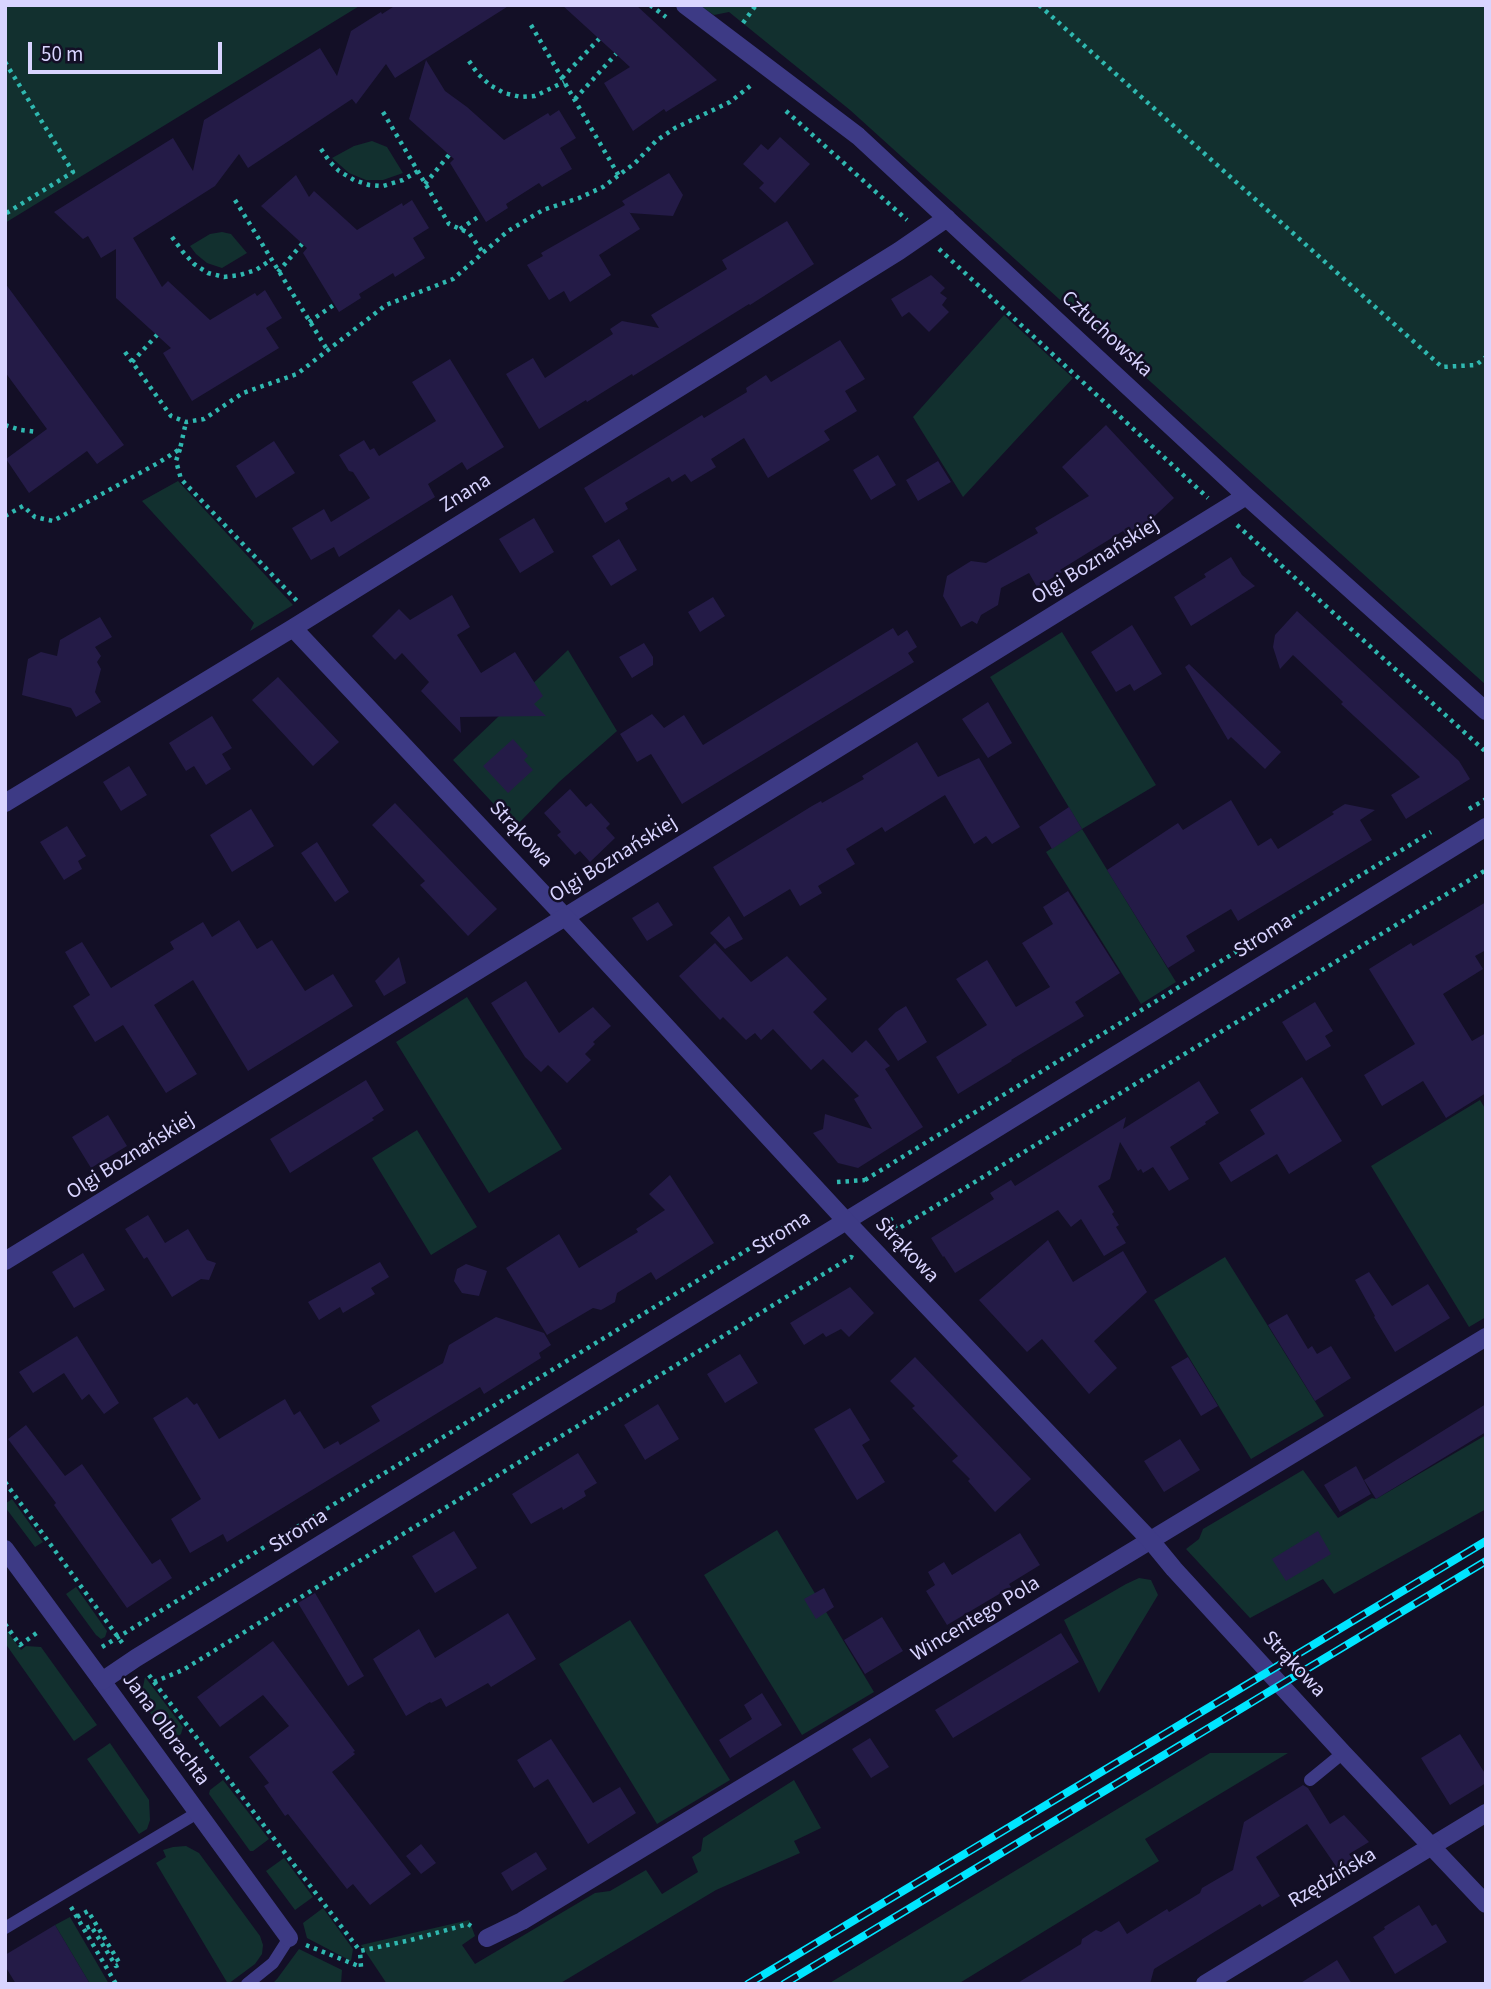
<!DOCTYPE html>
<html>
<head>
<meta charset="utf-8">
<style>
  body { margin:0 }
  #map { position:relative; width:1491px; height:1989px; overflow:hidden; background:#130f26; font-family:"Source Sans 3",sans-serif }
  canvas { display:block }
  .frame { position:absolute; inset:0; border:7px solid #d9d4ff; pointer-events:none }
  .scale { position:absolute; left:28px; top:42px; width:194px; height:32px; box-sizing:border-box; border:4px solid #d9d4ff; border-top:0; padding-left:9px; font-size:21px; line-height:24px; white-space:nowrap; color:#d9d4ff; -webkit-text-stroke:5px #130f26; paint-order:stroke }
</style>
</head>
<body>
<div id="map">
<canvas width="1491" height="1989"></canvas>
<div class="frame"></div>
<div class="scale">50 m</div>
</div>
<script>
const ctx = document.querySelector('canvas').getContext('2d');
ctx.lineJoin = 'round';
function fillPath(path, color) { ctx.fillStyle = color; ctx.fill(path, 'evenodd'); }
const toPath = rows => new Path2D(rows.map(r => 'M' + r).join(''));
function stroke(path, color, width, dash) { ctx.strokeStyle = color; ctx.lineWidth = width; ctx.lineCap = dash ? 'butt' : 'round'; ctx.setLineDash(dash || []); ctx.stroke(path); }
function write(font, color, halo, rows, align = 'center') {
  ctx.font = font + ' "Source Sans 3",sans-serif'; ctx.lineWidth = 5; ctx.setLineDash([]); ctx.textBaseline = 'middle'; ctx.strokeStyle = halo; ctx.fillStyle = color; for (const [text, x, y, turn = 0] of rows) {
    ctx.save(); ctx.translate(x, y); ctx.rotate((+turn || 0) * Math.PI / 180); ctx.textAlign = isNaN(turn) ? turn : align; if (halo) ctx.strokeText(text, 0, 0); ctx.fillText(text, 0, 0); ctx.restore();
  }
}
fillPath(toPath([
  [5,5,361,5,5,223],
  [699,5,1486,5,1486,685,850,110,729,12,714,15],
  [372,141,387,147,403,173,383,180,366,180,349,173,332,158,354,146],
  [222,232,231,234,247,253,222,268,207,263,196,254,190,246,210,234],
  [1004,315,1073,378,963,497,913,417],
  [178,481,293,605,250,631,254,623,142,501],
  [1062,632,1156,785,1082,829,1176,982,1141,1004,1046,852,1082,829,990,677],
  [568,650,617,731,559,782,515,827,453,760],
  [467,997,562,1149,489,1193,396,1042],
  [1480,1100,1486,1110,1486,1317,1469,1327,1371,1166],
  [417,1130,477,1227,431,1255,372,1158],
  [1225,1257,1324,1416,1251,1459,1154,1300],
  [1486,1435,1486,1509,1334,1594,1323,1579,1250,1618,1186,1549,1199,1539,1203,1529,1303,1470,1338,1518,1372,1498,1376,1499],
  [12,1499,43,1542,35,1547,5,1507,5,1504],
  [777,1530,874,1692,802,1735,704,1575],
  [1139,1578,1151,1580,1158,1595,1099,1693,1064,1620,1126,1584],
  [76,1587,107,1631,105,1637,101,1639,96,1635,66,1594],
  [630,1620,730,1780,657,1824,559,1664],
  [5,1628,21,1650,26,1646,41,1647,97,1725,74,1741,5,1643],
  [145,1677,183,1727,181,1734,171,1742,146,1707,143,1687],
  [110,1743,149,1800,150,1820,147,1829,139,1834,87,1759],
  [1210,1753,1288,1753,1145,1839,1159,1861,958,1984,828,1984],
  [223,1780,269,1839,253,1851,250,1851,209,1794,210,1790],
  [794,1780,821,1828,794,1841,800,1853,716,1890,559,1984,387,1984,361,1945,469,1920,475,1936,462,1945,475,1964,595,1893,610,1891,646,1870,662,1894,698,1872,692,1857,701,1851,703,1838],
  [186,1846,199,1853,260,1936,263,1945,262,1954,255,1964,228,1984,156,1863,166,1857,163,1850,173,1847],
  [284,1858,313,1897,295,1910,266,1871],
  [323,1908,353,1949,351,1961,307,1938,303,1923],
  [70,1917,109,1984,90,1984,55,1925],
  [299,1949,342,1970,341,1984,272,1984,277,1979]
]), '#12302f');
fillPath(toPath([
  [396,5,510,5,395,78,386,64,356,104,352,99,248,168,239,154,215,186,133,238,162,287,168,281,210,320,255,293,257,296,265,290,282,318,266,328,279,348,192,401,163,353,171,348,116,298,116,249,101,258,88,236,83,239,54,212,173,138,193,171,204,120,320,48,337,76,351,31,381,12,382,14],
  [562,5,636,5,717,80,666,112,664,109,633,131,604,83,630,67],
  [426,60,445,91,467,107,504,140,548,113,550,116,559,110,576,138,560,148,572,169,542,187,539,183,506,204,508,208,486,222,450,163,454,159,409,119],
  [780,137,810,164,775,203,759,188,764,183,743,164,761,144,768,150],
  [669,173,683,195,673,216,630,213,628,210,640,229,599,255,611,275,570,302,564,291,549,300,527,265,543,256,541,253,625,205,622,201],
  [296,175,309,197,314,191,357,230,402,203,403,206,412,200,429,228,413,238,425,258,395,277,393,273,359,294,361,298,339,312,303,253,307,248,261,206],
  [787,221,814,264,750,305,749,304,633,376,632,374,587,402,586,400,539,429,506,374,533,358,545,378,613,334,610,329,622,321,659,328,651,315,727,269,722,260],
  [931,275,945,288,940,293,947,298,942,305,949,312,929,332,909,312,902,317,891,299],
  [5,283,124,445,97,464,87,451,29,493,6,459,47,429,5,372],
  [840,340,865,379,845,391,857,411,824,431,830,440,768,478,744,438,711,459,716,467,691,482,685,474,672,482,669,477,625,503,628,509,605,523,584,488,702,415,704,418,747,392,746,388,766,375,771,382],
  [450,359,504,447,467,470,462,462,428,484,435,497,339,557,334,547,311,560,292,528,324,509,331,522,370,498,353,472,349,471,339,455,364,440,370,450,374,448,379,456,436,421,412,382],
  [1106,425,1174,498,1130,539,1123,531,1060,570,1062,572,1037,587,1029,573,1001,588,998,605,981,615,977,624,972,621,961,627,943,596,947,576,971,561,986,563,1038,533,1035,528,1089,496,1062,467],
  [274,441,295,473,256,498,236,466],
  [878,455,896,485,871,500,853,470],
  [938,461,951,482,918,501,906,480],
  [534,518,554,552,520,573,499,539],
  [619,539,637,570,611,586,592,556],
  [1231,557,1242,575,1255,586,1191,626,1174,597,1206,577,1204,574],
  [452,595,470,627,457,635,481,673,515,652,543,696,534,704,546,716,460,717,461,733,421,691,429,682,402,653,395,660,372,636,399,609,410,620],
  [713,597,725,616,700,632,688,612],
  [1297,611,1459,761,1470,779,1406,819,1391,795,1420,777,1341,704,1343,702,1293,655,1280,669,1273,647,1275,635],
  [100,617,112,637,95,647,101,656,97,662,101,669,95,692,101,702,76,717,71,708,22,695,28,659,41,652,57,656,60,640],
  [1132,625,1162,674,1134,691,1130,684,1116,692,1091,652],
  [893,628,898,636,907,630,917,647,908,653,914,662,682,804,651,754,637,762,620,734,652,714,664,728,684,715,703,745],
  [644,643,653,657,653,665,632,678,619,657],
  [1189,664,1281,752,1265,769,1231,737,1228,740,1185,667],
  [278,677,339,742,313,766,252,700],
  [988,702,1012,743,988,758,962,719],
  [212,716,232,748,222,754,231,769,206,785,194,766,186,771,169,743],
  [513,739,528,756,524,760,533,770,508,793,483,766],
  [917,742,938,777,979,758,1020,827,992,844,986,836,974,844,945,795,885,832,882,827,846,849,855,864,818,886,822,893,800,906,790,889,744,917,713,867,812,806,821,801,822,803,864,779,862,776],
  [129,766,147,795,121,811,103,782],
  [570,789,586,807,591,803,610,824,606,828,615,838,590,862,580,851,575,855,557,835,561,832,544,813],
  [1231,800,1258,846,1271,838,1278,849,1334,814,1332,812,1345,804,1375,810,1360,820,1372,840,1238,921,1231,909,1186,936,1195,951,1168,968,1107,870,1178,823,1183,830],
  [395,803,497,909,468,936,420,885,425,881,372,825],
  [1069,807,1082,829,1052,849,1039,827],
  [251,809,274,846,232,872,210,835],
  [67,826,86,856,78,861,82,869,64,880,40,842],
  [317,842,349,892,335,902,301,853],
  [1068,891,1120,973,1075,1002,1084,1016,1011,1060,1012,1061,958,1094,936,1057,987,1025,956,979,987,960,1016,1007,1050,987,1022,943,1053,924,1043,907],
  [658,902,673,925,647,941,632,918],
  [1486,902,1486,950,1475,956,1483,969,1443,994,1472,1041,1486,1033,1486,1093,1446,1118,1423,1081,1382,1106,1364,1075,1415,1044,1369,969,1411,943,1413,946],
  [729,916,743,939,725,949,710,933],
  [239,920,257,949,272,940,305,991,333,974,353,1006,248,1071,193,980,154,1005,197,1074,166,1093,123,1025,95,1042,73,1006,90,995,65,952,82,942,111,988,174,949,170,942,203,922,212,937],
  [715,943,751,982,787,956,827,999,813,1012,852,1053,866,1040,890,1066,885,1069,923,1127,858,1168,838,1163,813,1133,823,1129,825,1114,872,1129,854,1099,859,1096,823,1059,811,1070,773,1029,761,1040,755,1033,746,1040,723,1017,720,1020,700,999,679,976],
  [399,957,406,983,384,996,375,981],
  [526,981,559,1033,593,1007,611,1026,593,1042,595,1044,585,1054,591,1060,567,1083,548,1065,541,1072,525,1057,491,1003],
  [1315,1002,1333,1031,1325,1036,1331,1046,1306,1061,1282,1022],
  [906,1006,927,1042,898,1061,878,1029,896,1012],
  [1302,1077,1342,1141,1289,1174,1277,1154,1231,1182,1219,1163,1265,1134,1250,1110],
  [366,1080,384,1110,372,1118,374,1120,290,1173,270,1139],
  [1199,1081,1219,1113,1205,1122,1206,1124,1170,1147,1189,1179,1169,1191,1153,1167,1143,1173,1141,1169,1138,1171,1120,1142,1110,1179,1098,1186,1114,1212,1112,1214,1119,1225,1116,1227,1126,1243,1104,1256,1081,1219,1071,1227,1058,1210,955,1273,944,1256,943,1257,931,1238,994,1199,990,1193,1011,1180,1015,1186,1126,1117,1123,1129],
  [108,1115,127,1146,91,1168,72,1137],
  [670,1175,714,1243,656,1280,651,1272,617,1293,615,1302,601,1310,593,1308,547,1335,506,1268,559,1234,579,1268,638,1232,636,1229,665,1210,649,1194],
  [148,1215,165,1243,188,1229,207,1260,216,1263,209,1280,201,1279,172,1297,147,1257,144,1259,125,1229],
  [1048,1240,1073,1282,1123,1251,1147,1292,1094,1341,1117,1368,1089,1394,1042,1339,1027,1352,979,1300],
  [83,1253,105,1290,74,1308,52,1272],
  [380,1262,389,1277,371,1288,375,1294,343,1313,340,1307,319,1320,308,1302],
  [466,1264,487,1271,479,1296,462,1293,454,1281,457,1269],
  [1369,1272,1392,1306,1428,1284,1450,1318,1395,1352,1374,1317,1375,1316,1355,1280],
  [850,1287,874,1313,849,1337,841,1329,826,1337,823,1333,804,1345,790,1323],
  [1287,1314,1308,1349,1312,1346,1317,1354,1331,1346,1351,1378,1315,1401,1268,1325],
  [496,1317,544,1333,551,1345,539,1353,541,1358,484,1394,480,1387,227,1542,223,1534,190,1553,171,1519,201,1499,153,1418,187,1397,194,1405,197,1403,219,1439,285,1399,294,1415,300,1411,324,1449,338,1441,340,1445,380,1421,371,1406,443,1363,449,1345],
  [77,1336,119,1403,104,1414,89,1394,82,1400,64,1373,33,1393,19,1372],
  [740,1354,758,1383,725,1403,707,1374],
  [915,1357,1031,1479,995,1512,968,1481,970,1479,952,1461,958,1456,912,1408,915,1406,890,1381],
  [1188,1357,1218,1406,1201,1416,1171,1367],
  [658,1404,679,1439,645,1460,624,1425],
  [1486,1404,1486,1432,1376,1499,1364,1480],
  [850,1408,870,1440,862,1445,885,1482,857,1500,814,1429],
  [26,1425,65,1476,82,1464,152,1564,160,1559,172,1578,127,1608,54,1505,56,1503,8,1439],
  [1180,1439,1200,1470,1164,1492,1144,1461],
  [578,1453,597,1483,584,1491,586,1496,563,1510,562,1507,531,1524,512,1494],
  [1356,1466,1371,1494,1340,1512,1324,1485],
  [454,1531,477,1568,435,1593,412,1556],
  [1318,1531,1331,1554,1286,1581,1272,1559],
  [1020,1533,1040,1565,1009,1584,1011,1587,947,1625,926,1591,935,1585,928,1572,944,1562,952,1575],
  [824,1588,834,1607,816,1619,804,1599],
  [315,1593,364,1676,348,1686,298,1603],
  [508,1613,536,1659,491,1687,488,1683,446,1707,441,1698,431,1703,430,1702,406,1716,373,1659,419,1629,435,1658],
  [882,1617,903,1651,865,1674,844,1640],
  [1061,1633,1079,1662,953,1738,935,1710],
  [273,1641,355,1751,353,1752,355,1754,332,1772,411,1874,370,1905,353,1884,347,1889,288,1814,285,1816,264,1786,269,1783,249,1757,289,1726,263,1695,220,1727,197,1697],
  [762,1693,782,1725,730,1758,719,1740,752,1719,744,1705],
  [1460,1734,1486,1775,1486,1783,1450,1805,1421,1758],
  [870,1738,889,1767,871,1778,852,1749],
  [551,1739,593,1803,620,1787,636,1813,588,1844,548,1779,534,1788,517,1760],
  [1303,1785,1308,1788,1330,1824,1344,1815,1369,1842,1349,1854,1359,1869,1344,1878,1307,1824,1256,1857,1280,1896,1262,1907,1260,1904,1154,1969,1150,1984,1016,1984,1081,1944,1082,1939,1096,1930,1101,1932,1119,1921,1127,1934,1167,1909,1169,1912,1200,1893,1202,1888,1233,1870,1244,1822],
  [421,1844,436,1863,421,1874,406,1856],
  [536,1852,547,1869,512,1891,501,1873],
  [1419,1905,1432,1926,1436,1924,1447,1942,1395,1974,1373,1937,1385,1929,1384,1927],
  [55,1925,90,1984,16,1984,5,1966,5,1955],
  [1337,1960,1352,1984,1299,1984]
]), '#241b47');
stroke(toPath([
  [650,5,666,17],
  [1039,5,1442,367,1476,365,1486,357],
  [743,23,756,5],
  [531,25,619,176],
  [469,61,478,74,490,85,504,93,521,97,535,96,564,82],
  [5,62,73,172,5,214],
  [562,78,599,39],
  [575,99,616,54],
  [786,111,907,220],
  [383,112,449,224,469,233,484,254],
  [321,149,330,162,339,171,354,180,369,185,383,186,403,180,418,171],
  [425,184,449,155],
  [235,200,328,351],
  [460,229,481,215],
  [172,237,183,252,194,264,208,273,224,277,240,275,256,270,271,260],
  [939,249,1208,498],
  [278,272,302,244],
  [309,322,335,304],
  [125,352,171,416,186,422,204,419,243,393,297,374,386,305,453,279,508,231,543,210,579,198,603,187,635,163,656,141,675,128,730,102,754,83],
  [132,362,157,335],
  [5,425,21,430,37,432],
  [180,449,176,461,181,479,298,602],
  [5,516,23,506,35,517,53,521,158,463,180,449,186,422],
  [1237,525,1486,752],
  [1469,809,1486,799],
  [865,1180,1431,832],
  [837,1182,865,1180,868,1185],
  [890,1218,897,1230],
  [888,1237,888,1235,1486,870],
  [5,1482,123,1644],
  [5,1624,20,1645,38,1632],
  [102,1647,786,1226,797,1224],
  [149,1675,154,1682,183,1670,851,1257,853,1258],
  [154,1682,360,1951],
  [71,1907,116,1984],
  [77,1917,88,1911,120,1964,116,1966,91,1926,84,1929],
  [306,1945,361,1967,360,1951,411,1940,468,1924,471,1926]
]), '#2fb8b0', 4.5, [3.5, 5]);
stroke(toPath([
  [1310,1780,1343,1753],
  [5,1928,197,1813],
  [247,1984,273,1963,289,1938]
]), '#3d3a85', 12);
stroke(toPath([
  [685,5,858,136,1246,496,1486,711],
  [293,628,565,917,1246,496],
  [5,803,293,628,899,251,947,218],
  [846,1221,1486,827],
  [102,1681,289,1938],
  [487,1938,522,1921,1486,1337],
  [1205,1984,1486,1813]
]), '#3d3a85', 18);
stroke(toPath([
  [5,1261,565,917,846,1221,1151,1541,1174,1569,1343,1753,1486,1904],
  [5,1549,102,1681,136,1658,846,1221]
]), '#3d3a85', 18);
const rail = toPath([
  [748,1984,1486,1541],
  [784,1984,1486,1561]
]);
stroke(rail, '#00e5ff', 8);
stroke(rail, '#130f26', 5, [16]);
write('21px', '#d9d4ff', '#130f26', [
  ["Człuchowska",1106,335,43],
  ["Znana",466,494,-32],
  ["Olgi Boznańskiej",1096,562,-32],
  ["Strąkowa",520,835,47],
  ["Olgi Boznańskiej",614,860,-32],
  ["Stroma",1264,937,-32],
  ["Olgi Boznańskiej",131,1157,-32],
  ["Stroma",782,1234,-32],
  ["Strąkowa",906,1251,46],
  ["Stroma",299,1532,-32],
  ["Wincentego Pola",976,1620,-31],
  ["Strąkowa",1293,1665,47],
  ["Jana Olbrachta",165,1730,54],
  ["Rzędzińska",1333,1879,-31]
]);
</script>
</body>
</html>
